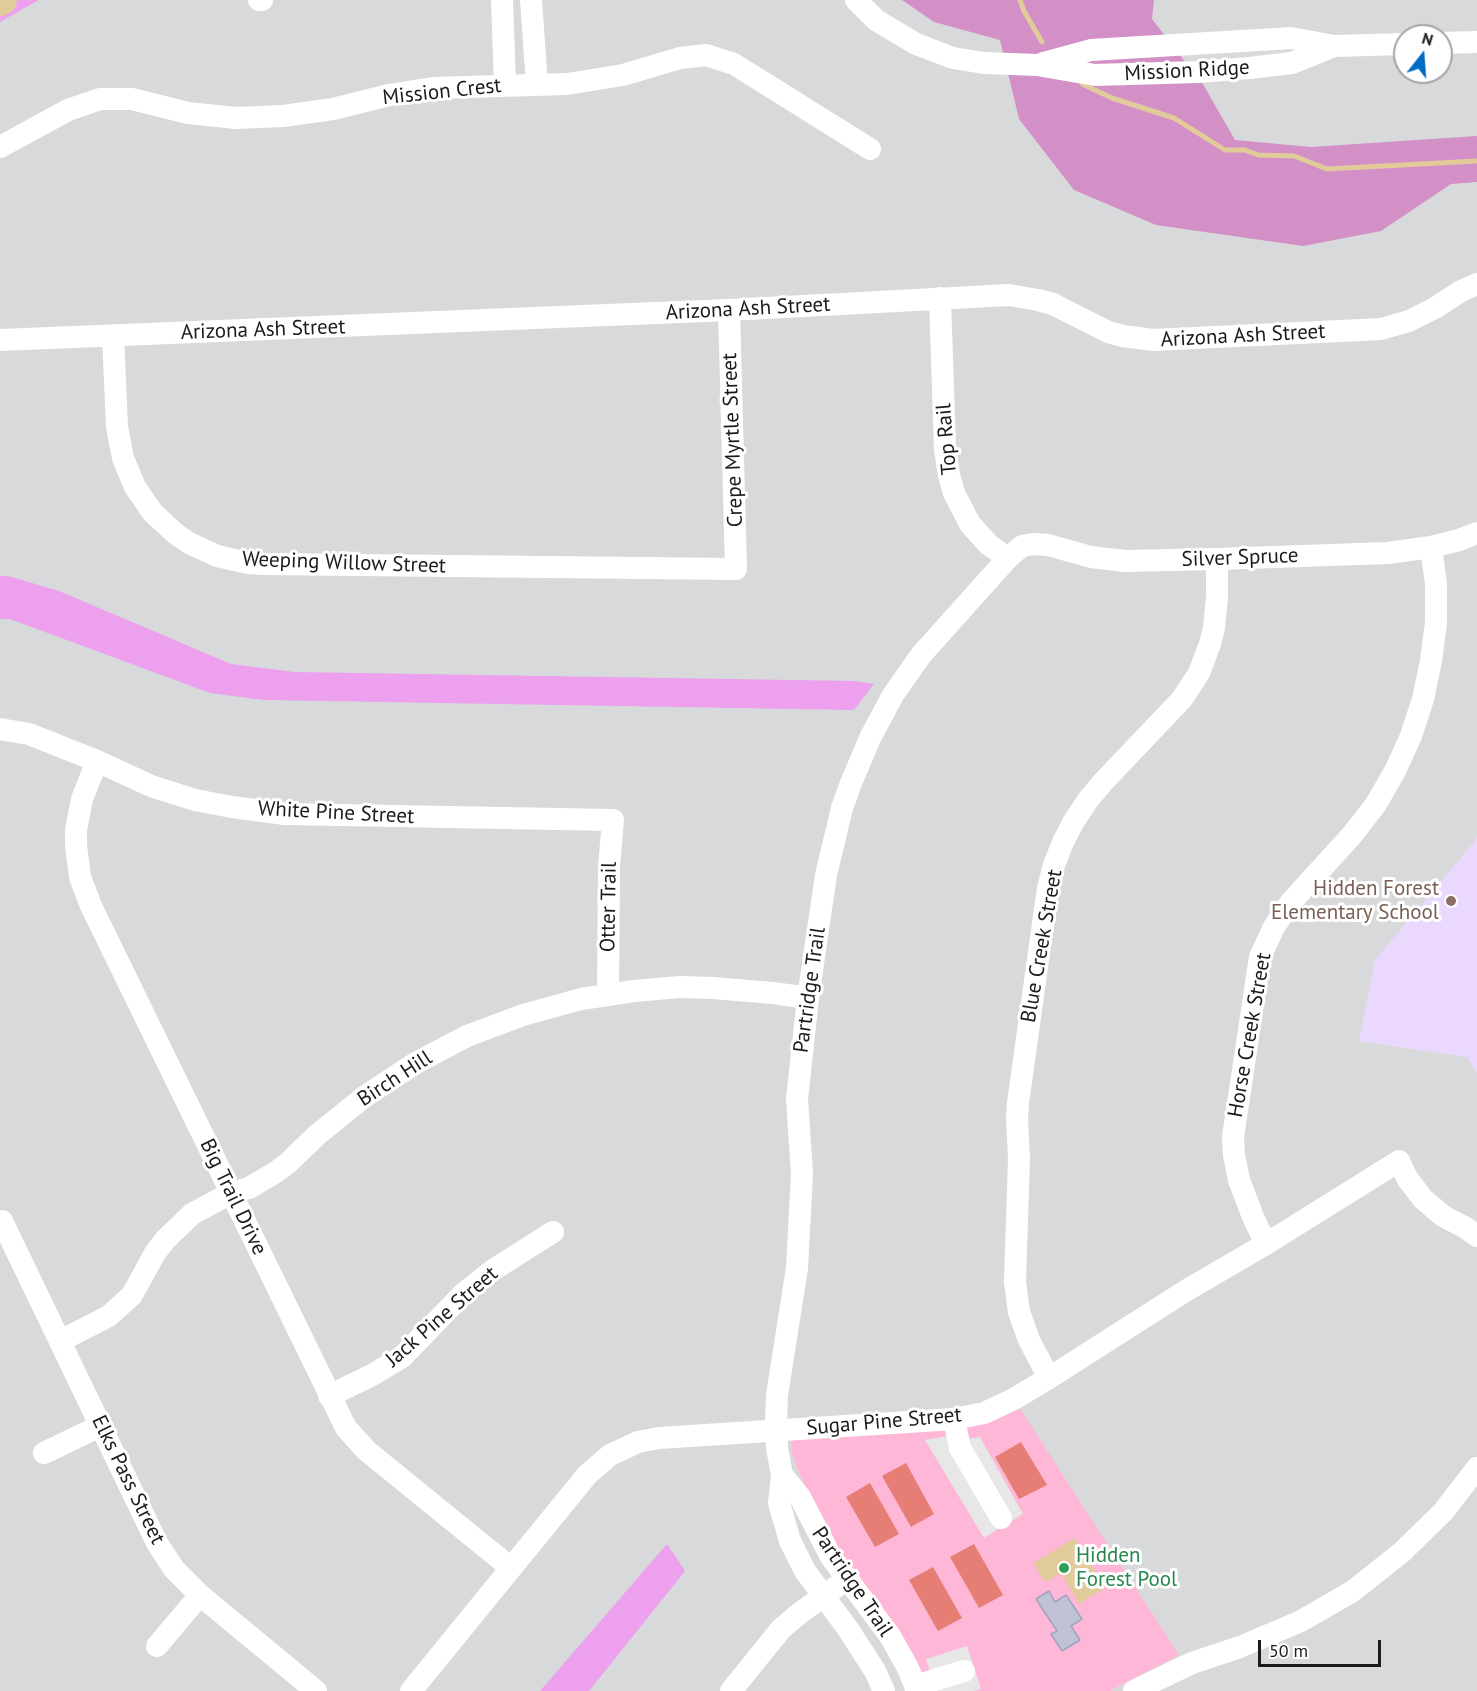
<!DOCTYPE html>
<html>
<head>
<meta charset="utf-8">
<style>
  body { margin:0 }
  #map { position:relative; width:1477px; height:1691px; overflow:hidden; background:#e2e0ee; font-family:"PT Sans",sans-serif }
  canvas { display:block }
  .north { position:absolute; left:1393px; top:24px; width:60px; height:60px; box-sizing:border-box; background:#fff; border:2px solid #a4a4a4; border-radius:50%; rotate:17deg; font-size:16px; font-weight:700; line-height:24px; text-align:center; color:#1b1b1b }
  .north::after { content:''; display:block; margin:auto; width:21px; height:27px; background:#006ac7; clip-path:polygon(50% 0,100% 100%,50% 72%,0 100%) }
  .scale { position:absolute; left:1258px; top:1640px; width:123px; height:27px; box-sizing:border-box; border:3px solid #1b1b1b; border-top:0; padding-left:8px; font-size:18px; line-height:21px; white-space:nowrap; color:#1b1b1b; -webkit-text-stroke:4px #fff; paint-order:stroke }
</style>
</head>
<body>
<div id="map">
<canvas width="1477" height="1691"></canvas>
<div class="north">N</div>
<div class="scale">50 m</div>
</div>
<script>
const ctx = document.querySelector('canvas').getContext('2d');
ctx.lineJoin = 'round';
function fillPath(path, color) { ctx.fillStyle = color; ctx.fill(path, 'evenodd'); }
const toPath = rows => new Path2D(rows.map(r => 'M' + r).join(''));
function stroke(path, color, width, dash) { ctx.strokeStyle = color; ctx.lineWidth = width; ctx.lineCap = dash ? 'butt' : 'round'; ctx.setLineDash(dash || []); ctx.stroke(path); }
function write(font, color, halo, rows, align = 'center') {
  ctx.font = font + ' "PT Sans",sans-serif'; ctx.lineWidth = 6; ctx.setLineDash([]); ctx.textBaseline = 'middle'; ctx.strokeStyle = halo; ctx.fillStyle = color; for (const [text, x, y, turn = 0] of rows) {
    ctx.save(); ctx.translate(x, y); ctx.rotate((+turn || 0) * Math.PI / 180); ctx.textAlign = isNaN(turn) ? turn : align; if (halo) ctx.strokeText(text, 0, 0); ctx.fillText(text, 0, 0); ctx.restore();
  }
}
fillPath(toPath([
  [39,0,1477,0,1477,836,1360,1041,1467,1057,1477,1073,1477,1691,1110,1691,1179,1655,927,1691,0,1691,0,22],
  [1405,36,1441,36,1441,72,1405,72]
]), '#d8d9da');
fillPath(toPath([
  [1477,836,1477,1073,1467,1057,1359,1041,1375,960,1474,842]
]), '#ead8ff');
fillPath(toPath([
  [0,0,39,0,0,22],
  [0,576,8,576,59,591,231,664,295,672,855,681,874,684,854,710,264,700,210,693,10,619,0,619],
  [667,1544,685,1571,589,1691,540,1691]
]), '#eca0ee');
fillPath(toPath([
  [902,0,1154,0,1152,19,1204,86,1235,140,1311,147,1477,136,1477,182,1451,184,1381,231,1303,246,1156,225,1074,190,1019,119,1000,40,934,22]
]), '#d290c6');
fillPath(toPath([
  [1017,1404,1179,1655,1110,1691,927,1691,849,1569,825,1527,798,1471,791,1450,791,1442,794,1438]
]), '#feb7d7');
fillPath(toPath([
  [1021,1442,1047,1485,1019,1499,995,1457],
  [906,1463,934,1514,911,1527,882,1476],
  [870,1483,899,1534,875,1547,846,1497],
  [974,1544,1003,1595,979,1608,950,1557],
  [933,1567,962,1618,938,1631,909,1580]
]), '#e67e75');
fillPath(toPath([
  [966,1433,968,1439,980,1437,1023,1514,984,1538,925,1440],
  [967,1646,981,1689,974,1691,936,1691,926,1659]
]), '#e7e7e7');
fillPath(toPath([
  [1075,1538,1105,1588,1079,1604,1061,1573,1045,1582,1033,1563]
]), '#e1cb9b');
stroke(toPath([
  [1020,0,1024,11,1042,42],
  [1082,84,1112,98,1174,118,1225,150,1245,150,1258,155,1294,156,1327,169,1477,161]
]), '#e1cb9b', 5);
stroke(toPath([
  [0,1,2,0]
]), '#e1cb9b', 30);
const building = toPath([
  [1049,1591,1055,1602,1066,1595,1082,1619,1071,1626,1080,1640,1062,1651,1051,1634,1057,1631,1036,1599,1049,1591]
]);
fillPath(building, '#c0c2d5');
stroke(building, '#a1a4c1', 1.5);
stroke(toPath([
  [259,0,262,0],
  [502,0,505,85],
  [531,0,537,85],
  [856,0,876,20,916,44,953,58,984,63,1037,65,1095,75,1198,72,1249,68,1292,63,1334,46],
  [1441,43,1477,42],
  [1043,63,1091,50,1291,38,1334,46,1405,44],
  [0,147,68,110,100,99,132,99,188,113,236,118,283,116,333,109,389,95,433,88,567,84,623,75,680,58,706,55,734,64,870,149],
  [940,298,945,450,949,475,954,493,970,524,989,545,1008,558],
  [113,336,117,427,123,458,135,487,153,513,176,534,189,543,217,556,248,563,264,564,736,569,729,310],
  [0,340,729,310,1009,295,1038,300,1053,304,1108,332,1123,336,1153,340,1381,329,1409,321,1435,308,1461,291,1477,284],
  [0,729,29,734,97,761,151,786,195,800,232,807,285,814,613,820,609,867,608,995],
  [97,761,82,799,76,830,76,845,80,877,91,906,346,1428,367,1451,511,1568],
  [0,1222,2,1221,157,1543,174,1569,200,1595,316,1691],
  [1266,1244,1253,1217,1239,1180,1234,1155,1233,1137,1260,957,1274,927,1291,902,1352,835,1376,804,1395,771,1411,736,1423,699,1431,661,1436,623,1436,584,1431,547],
  [60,1341,109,1316,132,1295,155,1253,165,1240,192,1214,231,1193,249,1188,276,1172,288,1163,317,1135,364,1097,414,1064,467,1036,523,1015,581,999,634,991,680,987,713,988,773,993,808,998],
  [1049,1378,1029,1340,1019,1312,1015,1282,1019,1158,1017,1119,1018,1103,1048,888,1054,865,1063,842,1074,821,1088,800,1103,782,1182,699,1199,673,1210,644,1214,628,1217,596,1217,559],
  [329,1396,374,1374,402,1357,464,1293,493,1270,553,1232],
  [954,1419,960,1448,1001,1518],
  [44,1453,100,1426],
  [782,1475,800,1497,831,1557,890,1636,908,1668,917,1691],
  [157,1646,200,1595],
  [915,1686,964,1671],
  [411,1691,587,1475,610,1455,638,1442,659,1438,954,1419,984,1413,1012,1400,1049,1378,1187,1290,1266,1244,1399,1161,1407,1178,1423,1199,1443,1216,1466,1228,1477,1236],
  [731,1691,781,1629,800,1613,836,1587],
  [884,1691,875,1671,848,1629,805,1571,790,1541,779,1503,782,1475,777,1448,776,1424,777,1395,797,1268,802,1174,797,1099,808,998,826,875,842,808,851,783,870,738,893,695,921,655,1008,558,1022,546,1033,544,1048,545,1091,557,1125,561,1217,559,1388,553,1431,547,1459,540,1477,533],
  [1134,1691,1192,1663,1240,1647,1301,1621,1353,1591,1402,1552,1443,1512,1477,1468]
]), '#fff', 22);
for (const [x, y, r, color] of [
  [1451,901,6,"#8d6e63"],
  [1064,1568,6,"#2e9e5b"]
]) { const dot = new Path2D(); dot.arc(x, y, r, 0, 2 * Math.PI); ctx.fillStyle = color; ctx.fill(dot); stroke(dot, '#fff', 2); }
write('21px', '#1b1b1b', '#fff', [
  ["Mission Ridge",1187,71,-3],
  ["Mission Crest",442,92,-6],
  ["Arizona Ash Street",748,309,-3],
  ["Arizona Ash Street",263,330,-2],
  ["Arizona Ash Street",1243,336,-3],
  ["Top Rail",947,439,-95],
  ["Crepe Myrtle Street",733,440,-92],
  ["Silver Spruce",1240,558,-2],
  ["Weeping Willow Street",344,563,2],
  ["White Pine Street",336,813,3],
  ["Otter Trail",609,907,-89],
  ["Blue Creek Street",1042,946,-80],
  ["Partridge Trail",810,990,-82],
  ["Horse Creek Street",1250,1035,-80],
  ["Birch Hill",395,1079,-33],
  ["Big Trail Drive",233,1197,64],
  ["Jack Pine Street",442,1317,-41],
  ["Sugar Pine Street",884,1422,-5],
  ["Elks Pass Street",128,1480,64],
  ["Partridge Trail",852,1582,56]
]);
write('21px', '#785e54', '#fff', [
  ["Hidden Forest",1439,889],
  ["Elementary School",1439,913]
], 'right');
write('21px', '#27864d', '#fff', [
  ["Hidden",1076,1556],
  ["Forest Pool",1076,1580]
], 'left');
</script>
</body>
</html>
